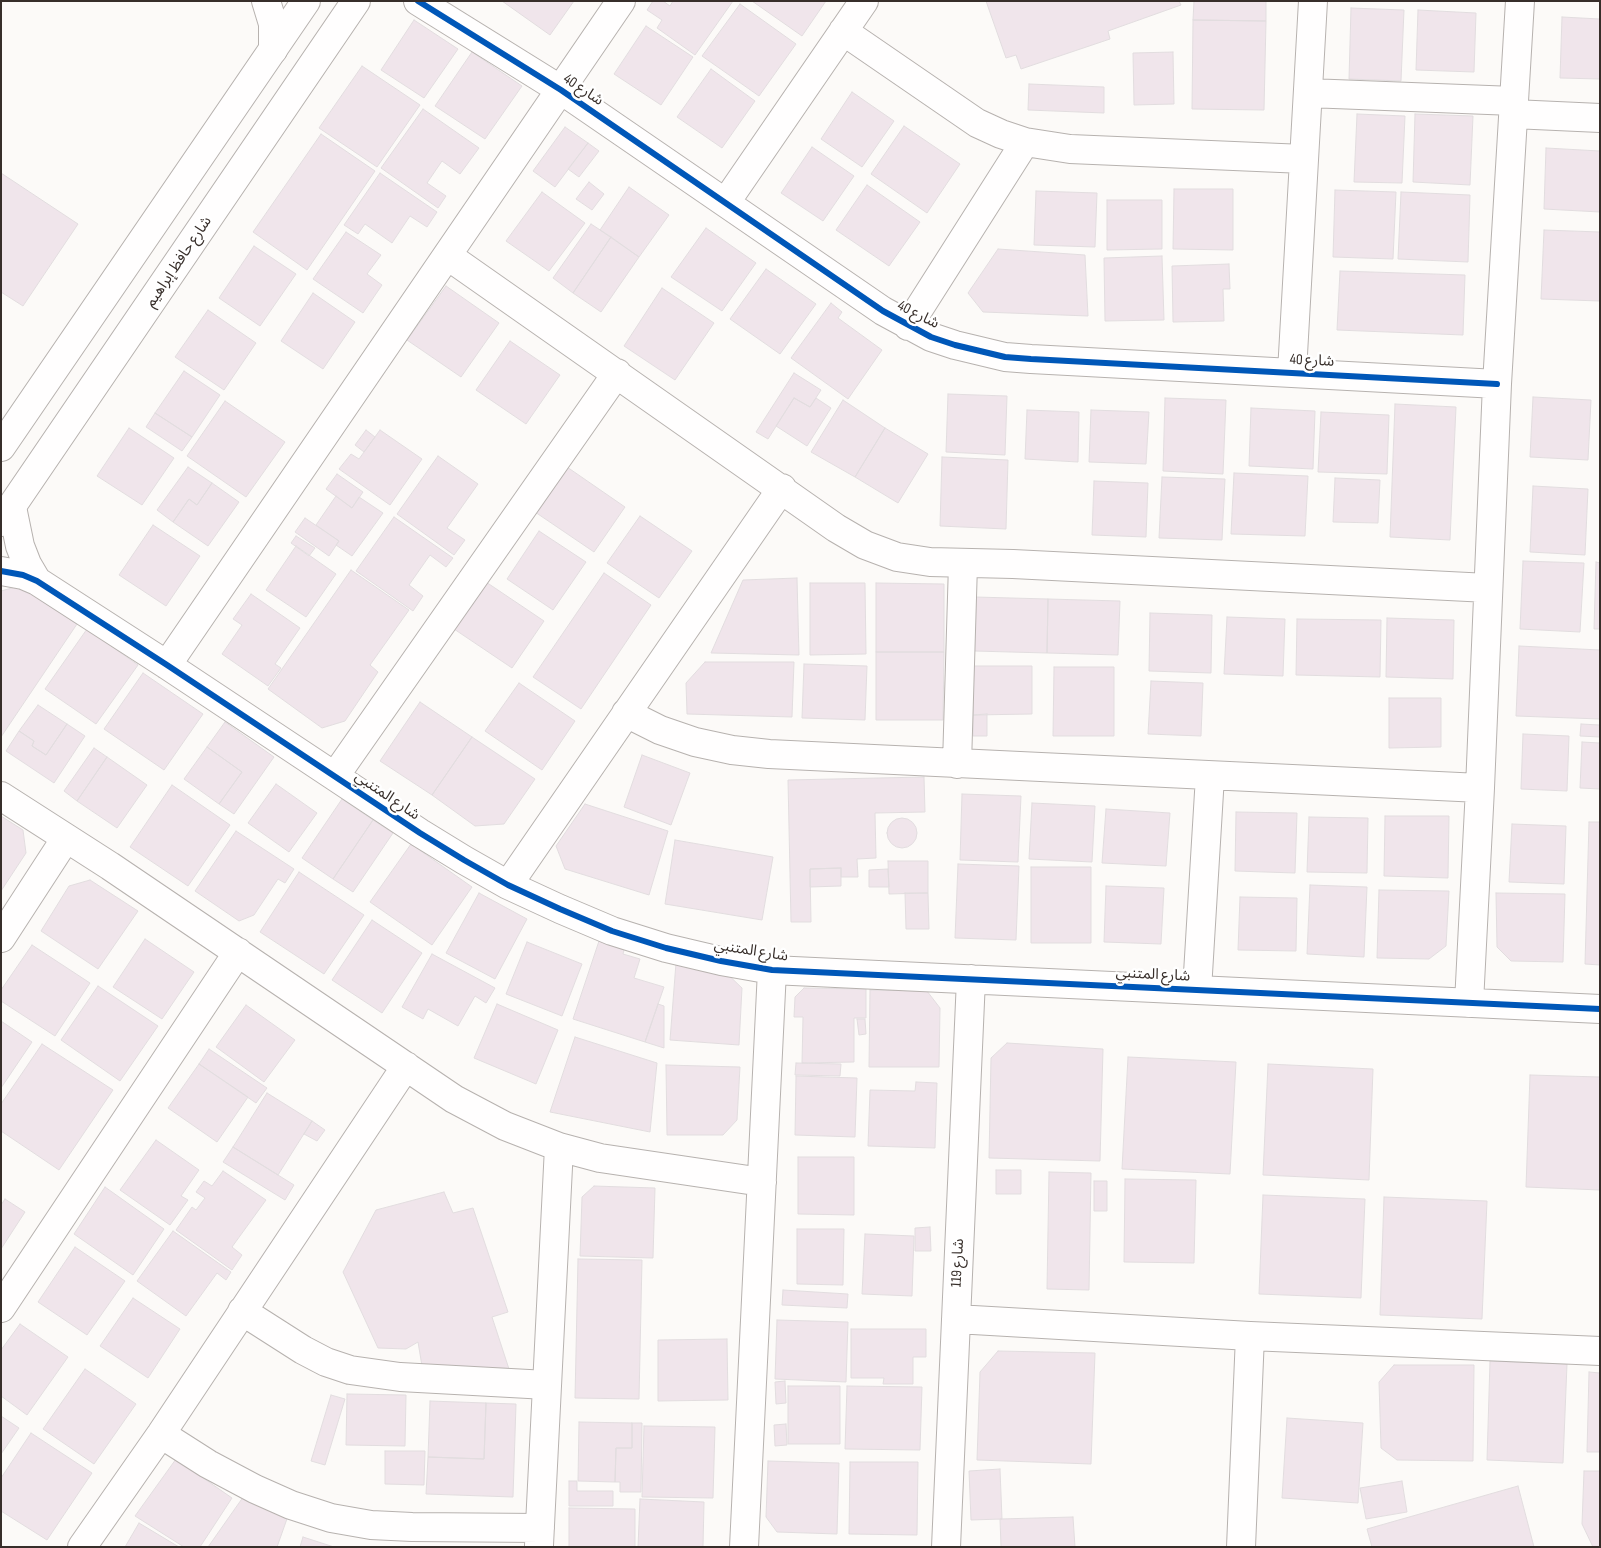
<!DOCTYPE html>
<html>
<head>
<meta charset="utf-8">
<style>
  body { margin:0 }
  #map { position:relative; width:1601px; height:1548px; overflow:hidden; background:#fcfaf8; font-family:"Sofia Sans Condensed",sans-serif }
  canvas { display:block }
  .frame { position:absolute; inset:0; border:2px solid #372e2a; pointer-events:none }
</style>
</head>
<body>
<div id="map">
<canvas width="1601" height="1548"></canvas>
<div class="frame"></div>
</div>
<script>
const ctx = document.querySelector('canvas').getContext('2d');
ctx.lineJoin = 'round';
function fillPath(path, color) { ctx.fillStyle = color; ctx.fill(path, 'evenodd'); }
const toPath = rows => new Path2D(rows.map(r => 'M' + r).join(''));
function stroke(path, color, width, dash) { ctx.strokeStyle = color; ctx.lineWidth = width; ctx.lineCap = dash ? 'butt' : 'round'; ctx.setLineDash(dash || []); ctx.stroke(path); }
function write(font, color, halo, rows, align = 'center') {
  ctx.font = font + ' "Sofia Sans Condensed","Noto Sans Arabic",sans-serif'; ctx.lineWidth = 5; ctx.setLineDash([]); ctx.textBaseline = 'middle'; ctx.strokeStyle = halo; ctx.fillStyle = color; for (const [text, x, y, turn = 0] of rows) {
    ctx.save(); ctx.translate(x, y); ctx.rotate((+turn || 0) * Math.PI / 180); ctx.textAlign = isNaN(turn) ? turn : align; if (halo) ctx.strokeText(text, 0, 0); ctx.fillText(text, 0, 0); ctx.restore();
  }
}
const building = toPath([
  [502,1,574,1,550,35,502,1],
  [653,1,663,1,670,6,673,1,733,1,695,55,657,28,662,20,647,10,653,1],
  [752,1,826,1,802,36,752,1],
  [986,1,1179,1,1181,5,1108,31,1110,39,1021,69,1016,55,1006,58,986,1],
  [1194,1,1266,1,1266,21,1193,20,1194,1],
  [740,4,796,44,759,96,702,56,740,4],
  [1351,8,1404,10,1401,81,1349,79,1351,8],
  [1418,10,1476,13,1474,72,1416,70,1418,10],
  [1562,17,1600,19,1600,79,1560,78,1562,17],
  [414,20,458,49,424,98,381,70,414,20],
  [1193,20,1266,21,1264,110,1192,109,1193,20],
  [646,26,693,57,661,105,614,74,646,26],
  [472,52,522,86,485,139,435,106,472,52],
  [1173,52,1174,104,1134,105,1133,53,1173,52],
  [362,66,420,105,377,167,319,128,362,66],
  [711,69,755,101,722,148,677,117,711,69],
  [1029,84,1104,87,1104,113,1028,110,1029,84],
  [852,92,894,121,862,167,821,139,852,92],
  [423,109,479,148,460,174,442,161,427,183,446,196,438,208,381,168,423,109],
  [1357,114,1405,116,1402,183,1354,182,1357,114],
  [1415,114,1473,116,1470,185,1413,182,1415,114],
  [904,126,960,164,927,213,871,174,904,126],
  [565,127,588,143,555,187,533,171,565,127],
  [321,134,375,171,307,270,253,232,321,134],
  [588,143,599,151,579,177,568,169,588,143],
  [812,147,854,176,823,221,781,193,812,147],
  [1546,148,1600,151,1600,212,1544,209,1546,148],
  [1,173,78,224,23,306,1,292,1,173],
  [380,173,437,212,427,227,410,216,392,243,365,224,358,234,344,225,380,173],
  [589,182,604,194,592,210,576,199,589,182],
  [867,185,920,222,889,266,836,230,867,185],
  [629,187,669,215,639,257,600,230,629,187],
  [1174,189,1233,189,1233,250,1173,249,1174,189],
  [1335,190,1396,192,1393,259,1333,257,1335,190],
  [1036,191,1097,193,1095,247,1034,245,1036,191],
  [542,192,585,223,549,271,506,241,542,192],
  [1401,192,1470,195,1468,262,1398,259,1401,192],
  [1107,200,1162,200,1162,249,1107,250,1107,200],
  [591,224,611,237,573,293,553,278,591,224],
  [706,228,756,263,722,311,671,277,706,228],
  [1544,230,1600,232,1600,301,1541,299,1544,230],
  [346,232,381,255,367,274,382,285,363,313,313,279,346,232],
  [611,237,639,257,601,312,573,293,611,237],
  [254,246,296,274,260,326,219,298,254,246],
  [998,249,1085,255,1088,316,983,312,968,293,998,249],
  [1162,256,1164,320,1105,321,1104,258,1162,256],
  [1229,264,1230,289,1223,289,1224,321,1173,322,1172,266,1229,264],
  [766,269,816,304,780,354,730,319,766,269],
  [1340,271,1465,275,1463,335,1337,330,1340,271],
  [446,286,499,323,461,377,407,340,446,286],
  [662,288,714,323,675,380,624,346,662,288],
  [313,293,355,322,323,369,281,341,313,293],
  [831,303,842,312,838,318,882,350,848,399,791,358,831,303],
  [208,310,256,343,224,390,175,357,208,310],
  [510,341,560,375,526,424,476,390,510,341],
  [184,371,220,395,192,437,155,413,184,371],
  [794,373,821,390,810,407,794,398,768,439,756,432,794,373],
  [948,394,1007,396,1005,455,946,452,948,394],
  [1533,397,1591,400,1588,460,1530,457,1533,397],
  [794,398,810,407,816,398,831,408,807,446,776,426,794,398],
  [1165,398,1226,400,1223,474,1163,471,1165,398],
  [843,400,885,428,855,477,811,452,843,400],
  [225,401,285,442,246,497,187,456,225,401],
  [1395,404,1456,407,1450,540,1390,537,1395,404],
  [1251,408,1315,411,1313,469,1249,466,1251,408],
  [1027,410,1079,412,1078,462,1025,459,1027,410],
  [1091,410,1149,412,1146,464,1089,462,1091,410],
  [1321,412,1389,415,1387,474,1318,472,1321,412],
  [155,413,192,437,182,451,146,427,155,413],
  [129,428,174,458,142,505,97,476,129,428],
  [885,428,928,454,898,503,855,477,885,428],
  [366,430,375,437,364,452,355,445,366,430],
  [380,430,422,459,390,505,339,469,351,454,359,459,380,430],
  [438,456,478,484,447,528,465,540,454,555,397,514,438,456],
  [942,457,1008,460,1006,529,940,526,942,457],
  [188,467,212,483,197,505,189,499,173,522,157,510,188,467],
  [567,467,625,507,594,552,535,512,567,467],
  [1234,473,1308,476,1305,536,1231,534,1234,473],
  [337,474,363,492,352,508,326,489,337,474],
  [1162,477,1225,479,1222,540,1159,538,1162,477],
  [1335,478,1380,480,1378,523,1333,522,1335,478],
  [1094,481,1148,483,1146,537,1092,535,1094,481],
  [212,483,239,502,208,546,173,522,189,499,197,505,212,483],
  [1533,486,1588,489,1585,555,1530,552,1533,486],
  [336,496,352,508,359,497,383,513,352,556,336,545,339,541,316,525,336,496],
  [640,516,692,551,659,598,607,563,640,516],
  [394,517,453,558,446,567,430,555,409,585,423,596,413,611,356,571,394,517],
  [305,518,339,541,329,556,295,532,305,518],
  [153,525,200,556,166,606,119,575,153,525],
  [539,531,586,562,553,610,507,579,539,531],
  [296,536,315,548,309,556,291,543,296,536],
  [296,546,336,574,306,617,266,590,296,546],
  [1523,561,1584,563,1580,632,1520,629,1523,561],
  [1596,562,1600,563,1600,629,1594,629,1596,562],
  [351,570,409,610,370,665,378,672,345,721,322,728,268,689,351,570],
  [604,573,651,605,581,709,533,677,604,573],
  [797,578,799,655,711,653,743,580,797,578],
  [486,582,544,621,512,668,454,629,486,582],
  [810,583,865,583,866,654,810,655,810,583],
  [876,583,944,584,944,652,876,652,876,583],
  [19,586,77,624,1,737,1,591,19,586],
  [251,594,300,628,275,664,281,668,268,686,222,654,242,625,233,619,251,594],
  [975,597,1048,599,1047,653,974,651,975,597],
  [1048,599,1120,601,1118,655,1047,653,1048,599],
  [1150,613,1212,615,1211,673,1149,671,1150,613],
  [1227,617,1285,619,1283,676,1224,674,1227,617],
  [1387,618,1454,620,1453,679,1386,677,1387,618],
  [1297,619,1381,620,1380,677,1296,675,1297,619],
  [87,629,138,665,96,724,45,689,87,629],
  [1519,646,1600,650,1600,719,1516,716,1519,646],
  [876,652,944,652,943,720,876,720,876,652],
  [705,662,794,662,792,717,687,714,686,683,705,662],
  [804,664,867,666,865,720,802,718,804,664],
  [973,666,1032,666,1032,714,973,715,973,666],
  [1054,667,1114,667,1114,736,1053,736,1054,667],
  [143,673,203,714,164,770,104,729,143,673],
  [1151,681,1203,683,1201,736,1148,734,1151,681],
  [519,683,575,721,542,770,485,731,519,683],
  [1389,698,1441,698,1441,747,1389,748,1389,698],
  [420,702,472,737,432,795,380,761,420,702],
  [38,705,67,724,46,755,32,746,34,741,19,731,38,705],
  [987,714,987,736,973,736,973,715,987,714],
  [225,722,274,757,234,814,219,804,242,772,207,747,225,722],
  [67,724,85,736,54,783,6,751,19,731,34,741,32,746,46,755,67,724],
  [1581,724,1600,725,1600,737,1580,736,1581,724],
  [1523,734,1569,736,1567,791,1521,789,1523,734],
  [472,737,535,779,504,824,475,826,432,795,472,737],
  [1582,742,1600,743,1600,789,1580,788,1582,742],
  [207,747,242,772,219,804,184,779,207,747],
  [94,748,107,757,77,801,64,791,94,748],
  [642,755,690,773,671,825,624,807,642,755],
  [107,757,147,785,117,828,77,801,107,757],
  [924,777,925,812,875,813,876,858,857,859,858,877,841,877,841,868,810,869,811,922,791,922,788,780,924,777],
  [276,784,317,813,289,852,248,823,276,784],
  [172,785,230,825,188,886,130,847,172,785],
  [962,794,1021,796,1018,862,960,860,962,794],
  [342,799,373,820,333,879,302,858,342,799],
  [1032,803,1095,806,1092,862,1029,859,1032,803],
  [585,804,668,831,649,895,565,869,556,846,585,804],
  [1106,809,1170,813,1166,866,1102,863,1106,809],
  [1236,812,1297,813,1295,873,1235,871,1236,812],
  [1,816,23,830,26,853,1,891,1,816],
  [1385,816,1449,816,1448,878,1384,876,1385,816],
  [1309,817,1368,818,1367,873,1307,872,1309,817],
  '887 833a15 15 0 1 1 30 0a15 15 0 1 1-30 0Z',
  [373,820,393,833,353,892,333,879,373,820],
  [1589,822,1600,822,1600,965,1585,964,1589,822],
  [1512,824,1566,826,1564,884,1509,882,1512,824],
  [236,831,294,869,285,883,278,879,254,915,239,921,195,891,236,831],
  [675,840,773,857,762,920,665,904,675,840],
  [411,844,472,887,432,945,370,902,411,844],
  [888,861,928,861,928,893,889,894,888,861],
  [958,864,1019,866,1016,940,955,938,958,864],
  [1031,867,1091,867,1091,943,1031,943,1031,867],
  [841,868,841,886,810,887,810,869,841,868],
  [888,869,889,887,869,887,869,870,888,869],
  [299,872,364,915,324,974,260,932,299,872],
  [90,880,138,911,98,969,41,931,69,886,90,880],
  [1310,885,1367,887,1364,957,1307,954,1310,885],
  [1106,886,1164,888,1161,944,1104,942,1106,886],
  [1379,890,1449,891,1446,946,1429,959,1377,958,1379,890],
  [479,893,527,919,495,979,446,953,479,893],
  [905,893,928,893,929,929,906,929,905,893],
  [1496,893,1565,894,1563,962,1511,961,1497,947,1496,893],
  [1240,897,1297,898,1296,951,1238,950,1240,897],
  [372,920,422,953,382,1013,332,980,372,920],
  [145,939,194,972,162,1019,113,987,145,939],
  [599,941,624,950,623,954,640,959,634,978,664,987,645,1042,573,1019,599,941],
  [527,942,582,964,562,1016,506,994,527,942],
  [32,945,90,983,55,1036,1,1001,1,990,32,945],
  [432,954,495,988,486,1003,475,996,458,1026,428,1009,423,1019,402,1007,432,954],
  [676,963,720,967,742,988,739,1045,670,1040,676,963],
  [98,986,158,1026,120,1081,61,1040,98,986],
  [804,988,866,989,866,1018,854,1018,854,1062,802,1063,803,1017,794,1017,795,997,804,988],
  [870,990,927,991,940,1008,939,1067,869,1067,870,990],
  [497,1004,558,1030,536,1084,474,1058,497,1004],
  [658,1004,664,1006,664,1048,645,1042,658,1004],
  [246,1005,295,1040,264,1082,216,1047,246,1005],
  [857,1019,865,1019,866,1034,859,1035,857,1019],
  [1,1021,32,1042,1,1088,1,1021],
  [575,1037,657,1063,650,1132,550,1112,575,1037],
  [1007,1043,1103,1049,1100,1161,989,1158,991,1058,1007,1043],
  [42,1044,113,1090,59,1170,1,1131,1,1104,42,1044],
  [209,1049,267,1088,256,1103,199,1064,209,1049],
  [1128,1057,1236,1062,1230,1174,1122,1169,1128,1057],
  [796,1063,841,1064,840,1076,795,1075,796,1063],
  [199,1064,248,1097,217,1142,168,1108,199,1064],
  [1268,1064,1373,1069,1369,1180,1263,1175,1268,1064],
  [666,1065,740,1067,737,1120,723,1135,667,1135,666,1065],
  [1530,1075,1600,1077,1600,1190,1526,1187,1530,1075],
  [796,1076,857,1078,855,1137,795,1135,796,1076],
  [916,1082,937,1083,935,1148,868,1146,870,1090,915,1091,916,1082],
  [267,1093,312,1121,278,1175,233,1147,267,1093],
  [312,1121,325,1130,317,1141,304,1134,312,1121],
  [156,1140,199,1170,181,1196,188,1200,170,1225,120,1190,156,1140],
  [233,1147,294,1185,285,1200,223,1162,233,1147],
  [798,1157,854,1157,854,1215,798,1214,798,1157],
  [996,1170,1021,1170,1021,1194,996,1194,996,1170],
  [223,1171,266,1200,232,1247,242,1255,232,1270,176,1230,192,1207,196,1210,205,1198,196,1192,204,1181,212,1186,223,1171],
  [1049,1172,1091,1173,1089,1290,1047,1289,1049,1172],
  [1125,1179,1196,1180,1194,1263,1124,1262,1125,1179],
  [1094,1181,1107,1181,1107,1211,1094,1211,1094,1181],
  [594,1186,655,1188,653,1258,580,1256,582,1197,594,1186],
  [105,1187,164,1229,133,1275,74,1234,105,1187],
  [444,1192,453,1213,473,1208,508,1312,492,1317,509,1369,422,1366,418,1342,406,1349,378,1348,343,1272,376,1210,444,1192],
  [1263,1195,1365,1199,1361,1298,1259,1294,1263,1195],
  [1384,1197,1487,1201,1482,1319,1380,1315,1384,1197],
  [5,1199,25,1212,1,1249,1,1205,5,1199],
  [930,1227,931,1251,915,1251,915,1228,930,1227],
  [797,1229,844,1229,843,1285,797,1284,797,1229],
  [173,1231,231,1272,226,1280,217,1273,186,1316,137,1281,173,1231],
  [865,1234,914,1236,912,1296,862,1294,865,1234],
  [75,1247,125,1281,87,1335,38,1302,75,1247],
  [578,1259,642,1260,639,1399,575,1398,578,1259],
  [783,1290,848,1294,847,1308,782,1305,783,1290],
  [133,1298,180,1329,148,1378,100,1346,133,1298],
  [777,1320,848,1322,846,1382,775,1379,777,1320],
  [20,1324,68,1357,27,1415,1,1396,1,1350,20,1324],
  [851,1329,926,1329,926,1357,913,1357,913,1384,883,1384,884,1378,851,1378,851,1329],
  [727,1339,728,1400,658,1401,658,1340,727,1339],
  [998,1351,1095,1353,1091,1464,977,1460,980,1372,998,1351],
  [1490,1361,1567,1364,1563,1463,1487,1460,1490,1361],
  [1394,1365,1474,1365,1473,1461,1397,1460,1381,1448,1379,1382,1394,1365],
  [85,1369,136,1404,94,1464,43,1429,85,1369],
  [1589,1372,1600,1373,1600,1452,1587,1452,1589,1372],
  [785,1381,786,1403,776,1404,775,1382,785,1381],
  [788,1386,840,1386,840,1444,788,1444,788,1386],
  [847,1386,922,1387,920,1450,845,1449,847,1386],
  [347,1394,406,1395,405,1446,346,1445,347,1394],
  [331,1395,345,1399,325,1465,311,1461,331,1395],
  [430,1401,486,1403,484,1459,428,1457,430,1401],
  [486,1403,516,1404,513,1497,426,1494,428,1457,484,1459,486,1403],
  [1,1416,19,1428,1,1454,1,1416],
  [1287,1418,1363,1423,1358,1503,1282,1498,1287,1418],
  [579,1422,632,1423,632,1448,616,1448,615,1482,578,1481,579,1422],
  [632,1423,642,1423,641,1492,620,1492,620,1482,615,1482,616,1448,632,1448,632,1423],
  [786,1424,787,1445,775,1446,774,1425,786,1424],
  [644,1426,715,1427,713,1498,642,1497,644,1426],
  [31,1433,92,1473,47,1540,1,1511,1,1478,31,1433],
  [385,1451,425,1451,424,1485,385,1484,385,1451],
  [176,1459,232,1498,200,1547,184,1547,135,1516,176,1459],
  [768,1461,839,1463,837,1534,777,1532,766,1517,768,1461],
  [850,1462,918,1462,917,1535,849,1534,850,1462],
  [1000,1469,1002,1519,971,1520,969,1471,1000,1469],
  [1584,1471,1600,1471,1600,1547,1593,1547,1582,1524,1584,1471],
  [569,1481,577,1481,577,1491,613,1491,613,1506,569,1506,569,1481],
  [1402,1481,1407,1512,1366,1519,1360,1488,1402,1481],
  [1518,1486,1534,1547,1372,1547,1367,1529,1518,1486],
  [246,1493,288,1516,277,1547,208,1547,246,1493],
  [640,1499,704,1502,703,1547,638,1547,640,1499],
  [569,1508,635,1509,635,1547,569,1547,569,1508],
  [1073,1517,1075,1547,1001,1547,1000,1519,1073,1517],
  [139,1523,179,1547,125,1547,139,1523],
  [303,1537,334,1547,300,1547,303,1537]
]);
fillPath(building, '#f0e5eb');
stroke(building, '#e2dddf', 1);
const minor = toPath([
  [266,1,273,24,273,50],
  [418,1,561,90,883,311,931,337,955,345,1005,357,1031,359,1497,384],
  [843,31,977,123,1001,134,1025,142,1070,149,1304,159],
  [1308,93,1514,101],
  [1513,114,1600,118],
  [726,202,864,1],
  [448,256,836,528,865,545,897,557,930,562,1013,564,1488,588],
  [908,326,1025,142],
  [1292,372,1313,1],
  [12,507,20,546,27,564,37,581],
  [1,571,23,575,37,581,167,665,420,833,464,860,508,885,560,909,612,931,666,948,721,961,772,970,1600,1009],
  [167,665,621,1],
  [626,713,660,730,695,742,732,750,769,754,1480,788],
  [957,764,963,564],
  [335,776,617,373],
  [1,796,110,866,454,1099,505,1126,559,1147,600,1158,762,1182],
  [508,885,782,488],
  [1,938,66,838],
  [1197,990,1210,776],
  [1469,1003,1480,788,1497,384,1520,1],
  [1,1308,238,952],
  [242,1311,303,1350,326,1362,350,1370,400,1377,547,1385],
  [956,1319,1250,1336,1600,1351],
  [161,1434,208,1464,255,1489,291,1505,331,1518,371,1525,412,1527,540,1528],
  [539,1545,559,1147],
  [82,1547,161,1434,406,1066],
  [744,1547,772,970],
  [946,1547,971,979],
  [1241,1547,1250,1336]
]);
const tertiary = toPath([
  [1,447,306,1],
  [1,522,356,1]
]);
stroke(minor, '#b7b2af', 30);
stroke(tertiary, '#b7b2af', 30);
stroke(minor, '#fffefe', 28);
stroke(tertiary, '#fffefe', 28);
stroke(toPath([
  [418,1,561,90,883,311,931,337,955,345,1005,357,1031,359,1497,384],
  [1,571,23,575,37,581,167,665,420,833,464,860,508,885,560,909,612,931,666,948,721,961,772,970,1600,1009]
]), '#0057b8', 6);
write('15px', '#372e2a', '#fff', [
  ["شارع 40",583,90,34],
  ["شارع حافظ إبراهيم",179,262,-56],
  ["شارع 40",918,315,27],
  ["شارع 40",1312,361,3],
  ["شارع المتنبي",387,796,34],
  ["شارع المتنبي",751,951,9],
  ["شارع المتنبي",1153,975,3],
  ["شارع 119",958,1263,-87]
]);
</script>
</body>
</html>
